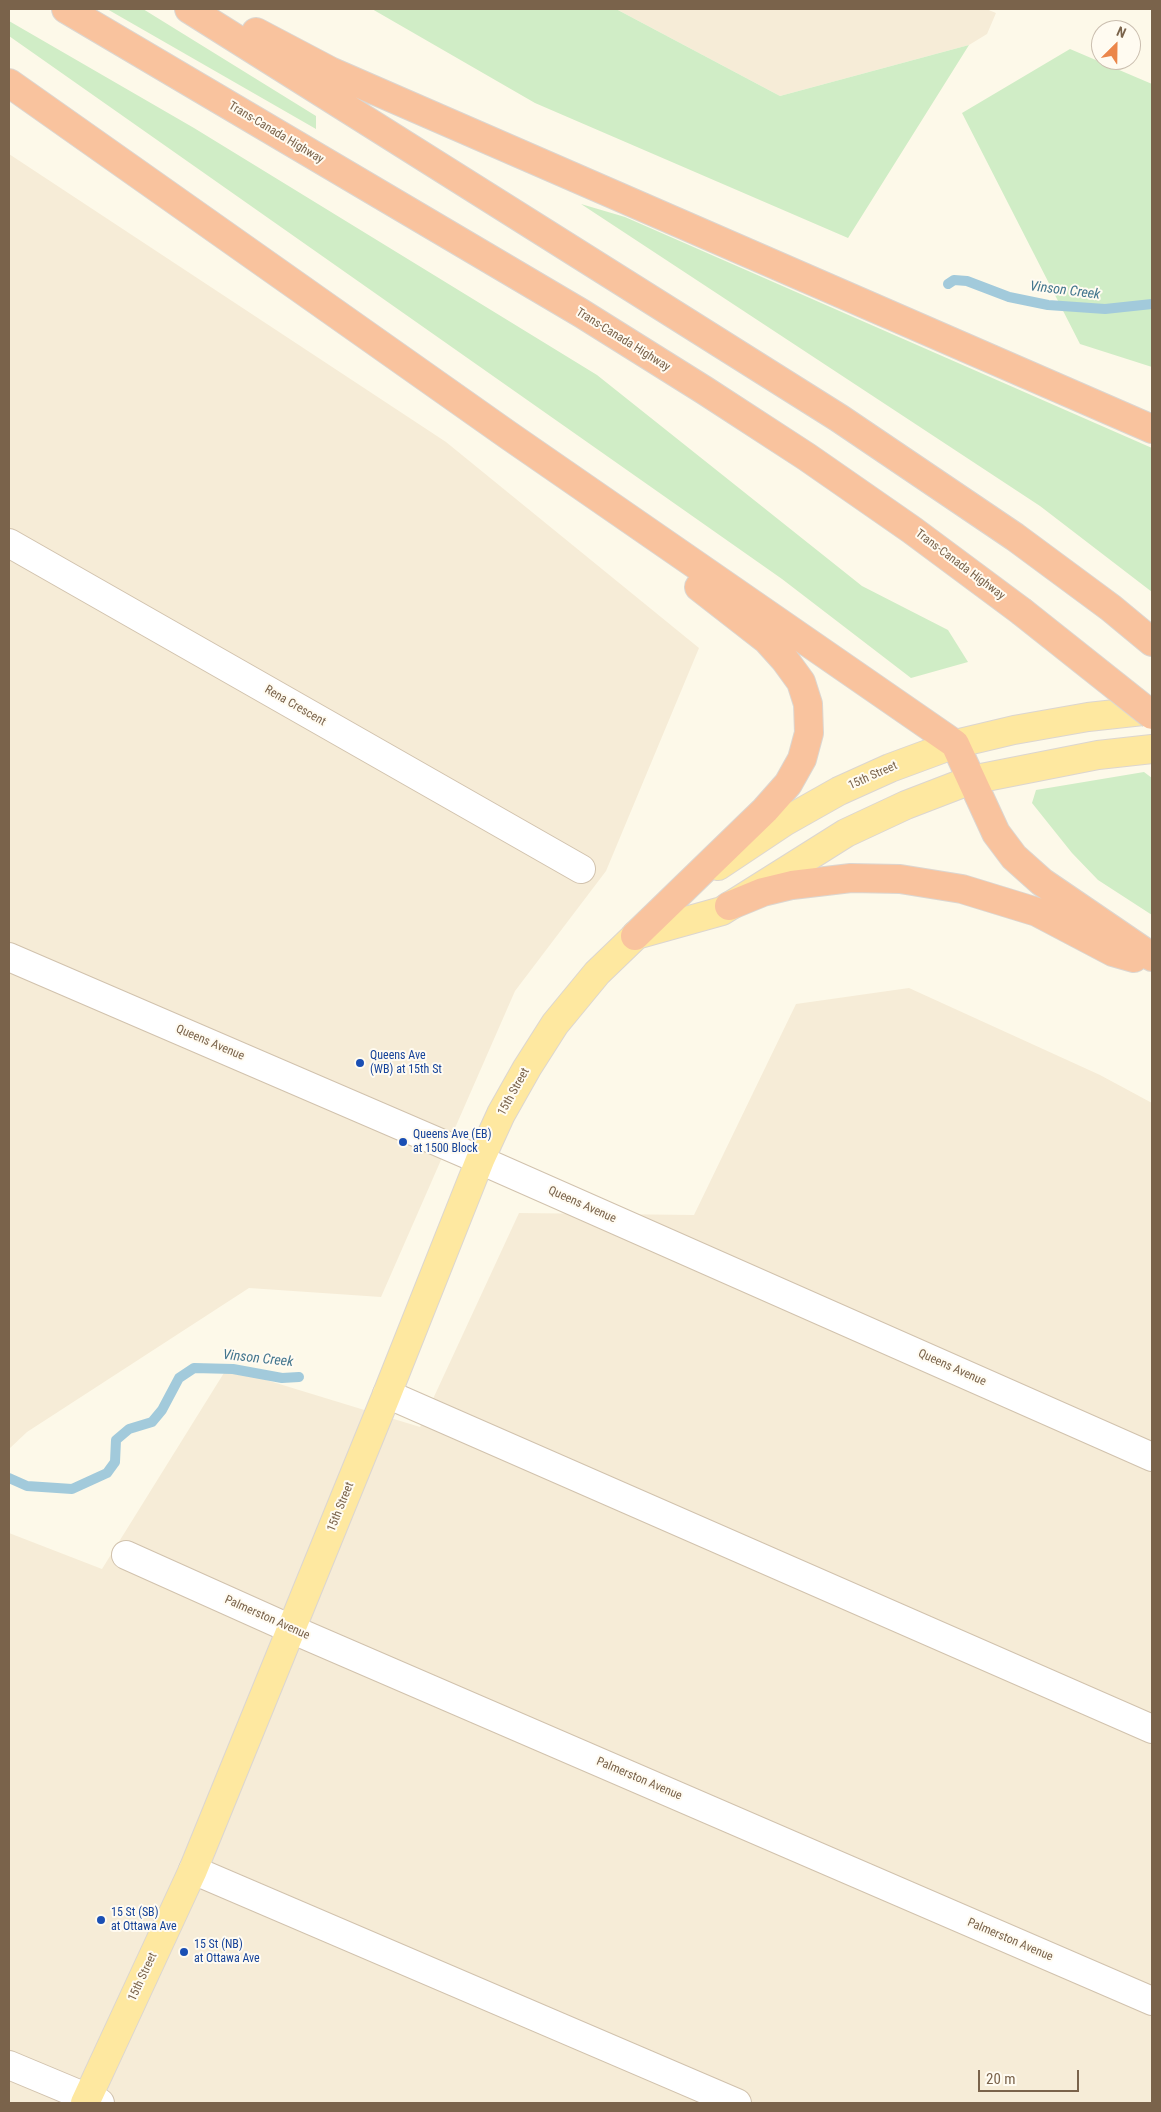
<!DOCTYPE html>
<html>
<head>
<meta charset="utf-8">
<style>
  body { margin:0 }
  #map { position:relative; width:1161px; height:2112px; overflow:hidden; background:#fdf9e9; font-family:"Roboto Condensed",sans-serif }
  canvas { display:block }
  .frame { position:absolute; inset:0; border:10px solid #7a634b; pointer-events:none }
  .north { position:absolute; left:1091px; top:20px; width:50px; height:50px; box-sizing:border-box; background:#fffbf1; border:1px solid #cabeaf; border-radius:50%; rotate:23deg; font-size:14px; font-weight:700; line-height:20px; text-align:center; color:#7a634b }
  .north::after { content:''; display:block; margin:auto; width:18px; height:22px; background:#eb864a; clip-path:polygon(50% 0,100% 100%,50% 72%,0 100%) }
  .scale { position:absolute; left:978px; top:2070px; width:101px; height:22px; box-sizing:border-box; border:2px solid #7a634b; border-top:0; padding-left:6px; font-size:15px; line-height:18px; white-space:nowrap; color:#7a634b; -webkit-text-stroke:4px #fffbf1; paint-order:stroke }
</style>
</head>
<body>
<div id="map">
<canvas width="1161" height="2112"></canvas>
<div class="frame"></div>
<div class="north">N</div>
<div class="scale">20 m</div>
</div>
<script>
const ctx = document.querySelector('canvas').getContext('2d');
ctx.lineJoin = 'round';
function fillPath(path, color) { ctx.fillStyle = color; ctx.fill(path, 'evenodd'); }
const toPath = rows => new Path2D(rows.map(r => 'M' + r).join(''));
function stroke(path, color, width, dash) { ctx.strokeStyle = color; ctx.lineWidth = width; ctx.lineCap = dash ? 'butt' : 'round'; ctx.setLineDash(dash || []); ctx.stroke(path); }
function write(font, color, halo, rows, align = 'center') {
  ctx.font = font + ' "Roboto Condensed",sans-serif'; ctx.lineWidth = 4; ctx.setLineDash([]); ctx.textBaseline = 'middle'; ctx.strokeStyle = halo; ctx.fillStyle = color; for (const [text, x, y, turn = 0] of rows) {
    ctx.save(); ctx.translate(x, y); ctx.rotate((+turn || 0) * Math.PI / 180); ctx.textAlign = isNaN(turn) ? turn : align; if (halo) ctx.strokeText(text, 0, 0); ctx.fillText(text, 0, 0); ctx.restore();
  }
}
fillPath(toPath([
  [616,9,986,9,996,13,987,34,969,45,780,96],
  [9,154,446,442,699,648,606,871,515,991,381,1297,249,1288,27,1432,9,1449],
  [909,988,1100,1075,1152,1103,1152,2103,9,2103,9,1533,102,1569,227,1368,420,1427,519,1213,694,1215,796,1004]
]), '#f6ecd7');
fillPath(toPath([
  [107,9,143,9,316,116,316,129],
  [372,9,616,9,780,96,969,45,848,238,535,103],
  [9,21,194,128,597,375,862,586,948,630,968,662,911,678,782,579,9,36],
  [1070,49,1152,84,1152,367,1080,344,962,113],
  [581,204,625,217,1152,448,1152,592,1040,506],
  [1144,772,1152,778,1152,915,1098,880,1072,853,1032,803,1036,790]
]), '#d0edc6');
stroke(toPath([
  [948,284,954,280,967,281,1009,297,1048,305,1105,309,1152,304],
  [9,1478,27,1486,72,1489,107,1473,115,1462,116,1440,129,1429,152,1422,162,1410,179,1378,194,1368,233,1369,282,1378,299,1377]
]), '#a2cadb', 10);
const minor = toPath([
  [9,543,581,869],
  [9,957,480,1160,1152,1457],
  [387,1394,1152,1729],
  [126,1555,291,1629,1152,2001],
  [193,1870,737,2103],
  [9,2065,100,2103]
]);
const major = toPath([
  [718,866,784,822,839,791,890,768,955,744,1014,730,1088,717,1152,710],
  [636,935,722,911,846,833,906,805,971,780,1098,755,1152,749],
  [85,2103,193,1870,387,1394,480,1160,501,1114,527,1068,555,1024,597,973,652,920]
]);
const highway = toPath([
  [66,9,581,313,704,390,807,457,912,530,1021,611],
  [189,9,839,418,1015,537,1111,608,1152,642],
  [256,32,330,71,1152,429],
  [9,83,508,435,955,744,996,833,1014,857,1042,882,1152,957],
  [729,906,763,892,792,885,851,878,900,879,962,889,1037,912,1113,952,1134,958],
  [635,936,765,810,788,784,802,759,809,733,808,704,801,682,785,660,767,640,699,587]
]);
stroke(minor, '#d1c2ad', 30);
stroke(major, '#dcd6d0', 30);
stroke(highway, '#dcd6d0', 30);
stroke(minor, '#fff', 28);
stroke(major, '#fee8a0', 28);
stroke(highway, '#f9c39e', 28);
const highwayBridge = toPath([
  [1021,611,1152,715]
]);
stroke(highwayBridge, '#dcd6d0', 30, []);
stroke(highwayBridge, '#f9c39e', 28);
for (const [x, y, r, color] of [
  [360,1063,5,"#1a4fb4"],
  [403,1142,5,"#1a4fb4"],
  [101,1920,5,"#1a4fb4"],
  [184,1952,5,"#1a4fb4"]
]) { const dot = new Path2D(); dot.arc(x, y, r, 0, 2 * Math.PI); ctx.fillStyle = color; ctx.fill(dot); stroke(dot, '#fffbf1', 2); }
write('12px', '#7a634b', '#fffbf1', [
  ["Trans-Canada Highway",276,133,31],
  ["Trans-Canada Highway",623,340,32],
  ["Trans-Canada Highway",960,565,37],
  ["Rena Crescent",295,706,30],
  ["15th Street",873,776,-24],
  ["Queens Avenue",210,1043,23],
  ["15th Street",514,1092,-61],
  ["Queens Avenue",582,1205,24],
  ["Queens Avenue",952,1368,24],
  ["15th Street",341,1507,-68],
  ["Palmerston Avenue",267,1618,24],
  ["Palmerston Avenue",639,1779,23],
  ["Palmerston Avenue",1010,1940,23],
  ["15th Street",143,1977,-65]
]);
write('12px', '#164399', '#fffbf1', [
  ["Queens Ave",370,1056],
  ["(WB) at 15th St",370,1070],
  ["Queens Ave (EB)",413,1135],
  ["at 1500 Block",413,1149],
  ["15 St (SB)",111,1913],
  ["at Ottawa Ave",111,1927],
  ["15 St (NB)",194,1945],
  ["at Ottawa Ave",194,1959]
], 'left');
write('italic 14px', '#43768e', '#fffbf1', [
  ["Vinson Creek",1065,291,7],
  ["Vinson Creek",258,1359,6]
]);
</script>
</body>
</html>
